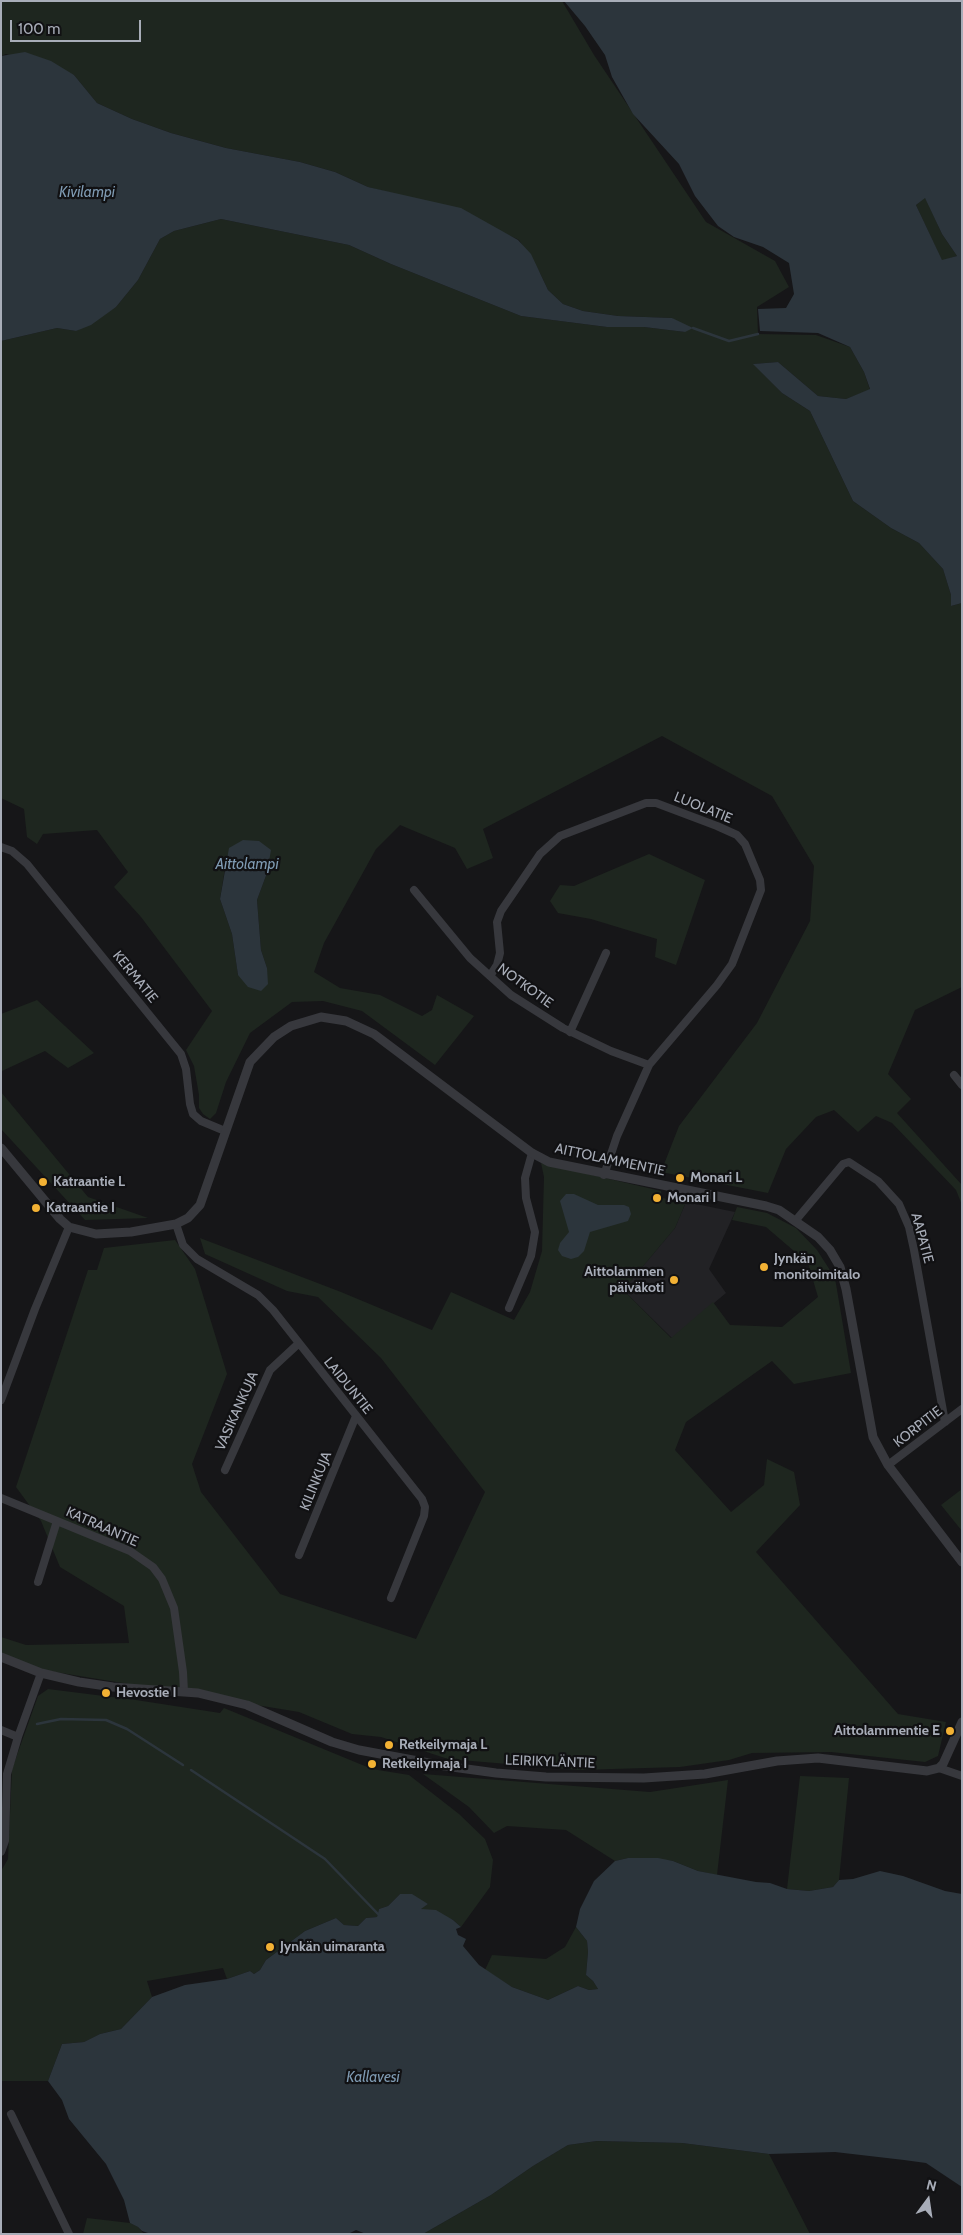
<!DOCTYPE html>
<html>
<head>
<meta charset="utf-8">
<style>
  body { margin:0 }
  #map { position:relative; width:963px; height:2235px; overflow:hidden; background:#161618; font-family:Cabin,sans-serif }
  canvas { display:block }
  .frame { position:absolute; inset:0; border:2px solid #a8adb8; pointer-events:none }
  .north { position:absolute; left:903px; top:2175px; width:50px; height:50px; -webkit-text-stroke:4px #111113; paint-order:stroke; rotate:14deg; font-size:14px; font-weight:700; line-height:20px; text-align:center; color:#a8adb8 }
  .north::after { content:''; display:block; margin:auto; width:18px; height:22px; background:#a8adb8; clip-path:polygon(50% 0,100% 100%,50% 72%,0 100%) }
  .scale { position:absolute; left:10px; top:20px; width:131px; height:22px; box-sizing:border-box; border:2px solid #a8adb8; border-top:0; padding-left:6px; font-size:15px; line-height:18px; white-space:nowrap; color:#a8adb8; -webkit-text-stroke:4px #111113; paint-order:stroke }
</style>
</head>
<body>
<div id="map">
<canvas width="963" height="2235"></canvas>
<div class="frame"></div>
<div class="north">N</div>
<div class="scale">100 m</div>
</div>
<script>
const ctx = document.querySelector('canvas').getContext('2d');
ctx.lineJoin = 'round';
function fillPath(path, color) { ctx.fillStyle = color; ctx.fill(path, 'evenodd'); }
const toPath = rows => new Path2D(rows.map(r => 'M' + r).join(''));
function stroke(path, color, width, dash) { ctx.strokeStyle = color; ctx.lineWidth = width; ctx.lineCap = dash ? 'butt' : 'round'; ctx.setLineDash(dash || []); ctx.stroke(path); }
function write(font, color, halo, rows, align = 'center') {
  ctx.font = font + ' Cabin,sans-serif'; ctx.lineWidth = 4.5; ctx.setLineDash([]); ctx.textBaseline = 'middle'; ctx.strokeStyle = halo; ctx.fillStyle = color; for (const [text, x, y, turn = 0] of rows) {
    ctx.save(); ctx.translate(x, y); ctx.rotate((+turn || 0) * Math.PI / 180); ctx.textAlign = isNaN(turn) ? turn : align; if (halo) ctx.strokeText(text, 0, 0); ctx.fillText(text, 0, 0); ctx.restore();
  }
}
fillPath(toPath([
  [686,1202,735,1212,709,1269,726,1293,672,1338,623,1290,675,1228]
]), '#222225');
fillPath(toPath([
  [1,1,562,1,594,55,706,222,775,261,789,287,757,307,758,334,816,335,850,347,864,372,870,390,846,399,818,396,778,362,754,364,782,393,810,411,853,501,891,528,919,543,943,569,951,595,951,606,962,603,962,987,915,1010,888,1074,911,1099,897,1113,962,1185,962,1205,956,1190,892,1123,876,1116,858,1132,834,1110,816,1117,786,1149,768,1193,661,1172,679,1126,757,1023,810,921,814,866,772,796,662,736,483,829,493,858,467,869,455,848,400,825,376,849,324,943,314,972,340,988,380,995,422,1016,432,1010,437,995,474,1016,435,1065,362,1011,323,1001,292,1002,250,1033,226,1082,216,1113,210,1119,203,1114,199,1108,199,1095,194,1066,186,1050,212,1011,141,917,114,887,128,872,97,830,43,834,37,844,27,837,24,809,1,798,1,341,57,328,76,331,116,307,138,280,160,239,174,231,221,219,349,245,391,264,521,316,607,327,644,327,685,332,672,318,618,316,583,311,563,304,548,290,540,273,519,240,489,226,407,197,368,187,335,172,300,162,226,148,171,133,132,119,97,103,74,75,6,54,1,56],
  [226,862,267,873,257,900,261,950,267,968,238,975,232,934,220,899],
  [925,197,942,234,957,256,942,261,916,205],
  [649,854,705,880,676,965,655,957,657,939,591,919,558,913,550,901,560,885,574,886],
  [37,1000,94,1053,68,1068,45,1051,2,1071,1,1078,1,1014],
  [1,1092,88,1197,148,1218,85,1220,1,1129],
  [541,1163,661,1191,662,1198,686,1202,675,1228,623,1290,671,1338,713,1302,730,1325,782,1327,818,1297,808,1263,766,1227,732,1220,737,1207,767,1213,796,1228,817,1250,835,1278,851,1373,794,1384,772,1361,686,1422,675,1450,731,1512,764,1485,767,1459,794,1472,800,1505,756,1552,898,1714,946,1722,938,1756,925,1762,831,1752,752,1753,729,1760,680,1767,579,1770,448,1759,381,1737,352,1734,299,1712,43,1670,1,1654,1,1637,26,1645,129,1643,124,1606,60,1567,41,1521,16,1487,88,1270,97,1270,104,1248,175,1240,195,1269,227,1374,192,1464,201,1492,280,1594,416,1639,485,1492,381,1358,318,1297,287,1291,205,1254,200,1238,341,1292,432,1330,451,1292,514,1320,530,1292,542,1251,544,1177],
  [962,1489,962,1531,941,1505],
  [48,1689,136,1700,220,1713,224,1708,372,1769,409,1775,459,1814,485,1839,493,1860,490,1887,461,1927,453,1920,420,1909,428,1904,400,1894,388,1906,379,1909,377,1917,366,1918,358,1926,344,1925,336,1918,305,1931,266,1960,260,1970,254,1974,250,1971,227,1979,223,1968,147,1981,152,1997,121,2029,100,2034,84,2042,62,2044,48,2081,1,2081,1,1871,8,1859,12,1769,38,1696],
  [423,1774,650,1792,728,1780,717,1875,698,1871,673,1861,628,1858,615,1861,566,1830,507,1826,494,1833,469,1807],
  [800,1776,849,1778,839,1880,833,1887,809,1891,787,1889],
  [576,1927,587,1941,588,1952,586,1975,593,1981,598,1989,589,1990,578,1986,548,2000,512,1987,485,1970,492,1955,546,1959,565,1947],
  [597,2141,682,2143,769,2154,810,2234,423,2234,491,2195,533,2166,568,2145],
  [87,2218,130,2223,138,2227,144,2234,83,2234]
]), '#1e261f');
fillPath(toPath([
  [564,1,962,1,962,603,951,606,951,595,943,569,919,543,891,528,853,501,810,411,782,393,753,364,778,362,818,396,846,399,870,389,864,372,850,347,818,333,760,331,758,309,786,308,794,294,789,263,763,247,734,237,718,226,695,196,679,164,633,114,612,77,605,55,585,26],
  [925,198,942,234,957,256,942,260,916,205],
  [25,52,51,61,74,75,97,103,132,119,171,133,226,148,300,162,335,172,368,187,461,208,518,240,531,254,548,290,563,304,583,311,618,316,672,318,693,328,685,332,644,327,607,327,521,316,391,264,349,245,221,219,174,231,160,239,138,280,116,307,91,325,76,331,57,328,1,341,1,56],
  [243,840,259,841,271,850,267,873,257,900,261,950,267,968,268,984,261,991,248,987,238,975,232,934,220,899,229,848],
  [566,1194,574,1194,598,1205,624,1205,629,1207,631,1214,628,1221,590,1232,584,1251,578,1257,571,1259,562,1256,558,1250,560,1243,569,1232,560,1201],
  [628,1858,658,1858,673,1861,698,1871,756,1882,770,1883,787,1889,809,1891,833,1887,839,1880,853,1879,880,1871,903,1876,945,1891,962,1894,962,2187,926,2163,904,2160,835,2152,769,2154,682,2143,597,2141,568,2145,533,2166,491,2195,423,2234,366,2234,356,2230,348,2234,151,2234,142,2231,138,2227,130,2223,124,2200,106,2164,69,2119,62,2100,48,2081,62,2044,84,2042,100,2034,121,2029,152,1997,185,1985,227,1979,250,1971,254,1974,260,1970,266,1960,305,1931,336,1918,344,1925,358,1926,366,1918,377,1917,379,1909,388,1906,400,1894,412,1894,428,1904,421,1909,436,1910,453,1920,461,1927,456,1929,458,1935,466,1939,463,1946,479,1965,512,1987,548,2000,578,1986,589,1990,598,1989,593,1981,586,1975,588,1952,587,1941,576,1927,580,1909,594,1881,615,1861]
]), '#2c353c');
stroke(toPath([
  [693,328,729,341,758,334],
  [37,1724,61,1719,106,1720,127,1729,183,1765],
  [191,1770,325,1859,378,1914]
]), '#2c353c', 2.5);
stroke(toPath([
  [1,847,12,851,27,864,181,1054,186,1069,190,1104,193,1114,201,1121,225,1131],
  [414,890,470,958,511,995,563,1028,611,1051,649,1065],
  [490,976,497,965,500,953,497,922,501,911,540,854,560,836,646,803,656,803,717,826,737,835,745,844,760,880,761,890,732,964,717,985,649,1065,617,1136,604,1175],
  [570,1032,606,953],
  [954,1075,962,1085],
  [796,1220,843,1164,849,1162,878,1181,899,1204,909,1227,914,1250,945,1422],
  [176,1224,183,1245,197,1259,258,1295,273,1310,422,1499,425,1507,424,1516,391,1598],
  [509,1308,531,1256,535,1232,526,1198,525,1178,532,1153],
  [1,1400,35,1309,69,1227],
  [888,1465,962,1409],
  [225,1470,270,1370,298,1344],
  [1,1498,130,1551,153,1567,162,1579,174,1608,183,1672,184,1692],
  [299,1555,356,1416],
  [38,1582,57,1521],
  [1,1730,18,1737],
  [939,1768,962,1776],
  [1,1852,5,1841,7,1774,18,1737,41,1673],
  [11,2114,69,2234]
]), '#37383d', 8);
stroke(toPath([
  [1,1148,60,1219,69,1227,96,1234,131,1232,176,1224,188,1218,200,1205,250,1062,274,1037,291,1026,321,1017,346,1021,374,1034,532,1153,549,1162,766,1206,779,1210,818,1237,830,1250,840,1267,846,1289,873,1437,888,1465,962,1562],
  [1,1657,41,1673,79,1682,113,1687,198,1693,247,1705,332,1742,359,1750,445,1766,496,1773,546,1777,644,1778,705,1774,777,1761,818,1758,927,1771,939,1768,943,1764,962,1722]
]), '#37383d', 9);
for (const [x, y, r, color] of [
  [680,1178,5,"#f2b134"],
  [43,1182,5,"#f2b134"],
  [657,1198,5,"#f2b134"],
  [36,1208,5,"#f2b134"],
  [764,1267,5,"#f2b134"],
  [674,1280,5,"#f2b134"],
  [106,1693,5,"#f2b134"],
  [950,1731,5,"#f2b134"],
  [389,1745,5,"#f2b134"],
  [372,1764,5,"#f2b134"],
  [270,1947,5,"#f2b134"]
]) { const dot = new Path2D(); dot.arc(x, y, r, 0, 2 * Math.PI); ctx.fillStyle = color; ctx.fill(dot); stroke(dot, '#111113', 2); }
write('14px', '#a8adb8', '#111113', [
  ["LUOLATIE",703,808,22],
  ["KERMATIE",135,977,51],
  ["NOTKOTIE",525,986,36],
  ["AITTOLAMMENTIE",610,1160,12],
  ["AAPATIE",922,1238,75],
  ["LAIDUNTIE",348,1386,51],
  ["VASIKANKUJA",237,1411,-66],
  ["KORPITIE",918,1427,-38],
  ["KILINKUJA",316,1481,-68],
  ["KATRAANTIE",102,1527,24],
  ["LEIRIKYLÄNTIE",550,1762,2]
]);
write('bold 14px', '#a8adb8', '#111113', [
  ["Monari L",690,1178],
  ["Katraantie L",53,1182],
  ["Monari I",667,1198],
  ["Katraantie I",46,1208],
  ["Jynkän",774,1259],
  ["monitoimitalo",774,1275],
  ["Aittolammen",664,1272,"right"],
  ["päiväkoti",664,1288,"right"],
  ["Hevostie I",116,1693],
  ["Aittolammentie E",940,1731,"right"],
  ["Retkeilymaja L",399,1745],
  ["Retkeilymaja I",382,1764],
  ["Jynkän uimaranta",280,1947]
], 'left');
write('italic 15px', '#7f9bb3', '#111113', [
  ["Kivilampi",87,193],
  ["Aittolampi",247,865],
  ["Kallavesi",373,2078]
]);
</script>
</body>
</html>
